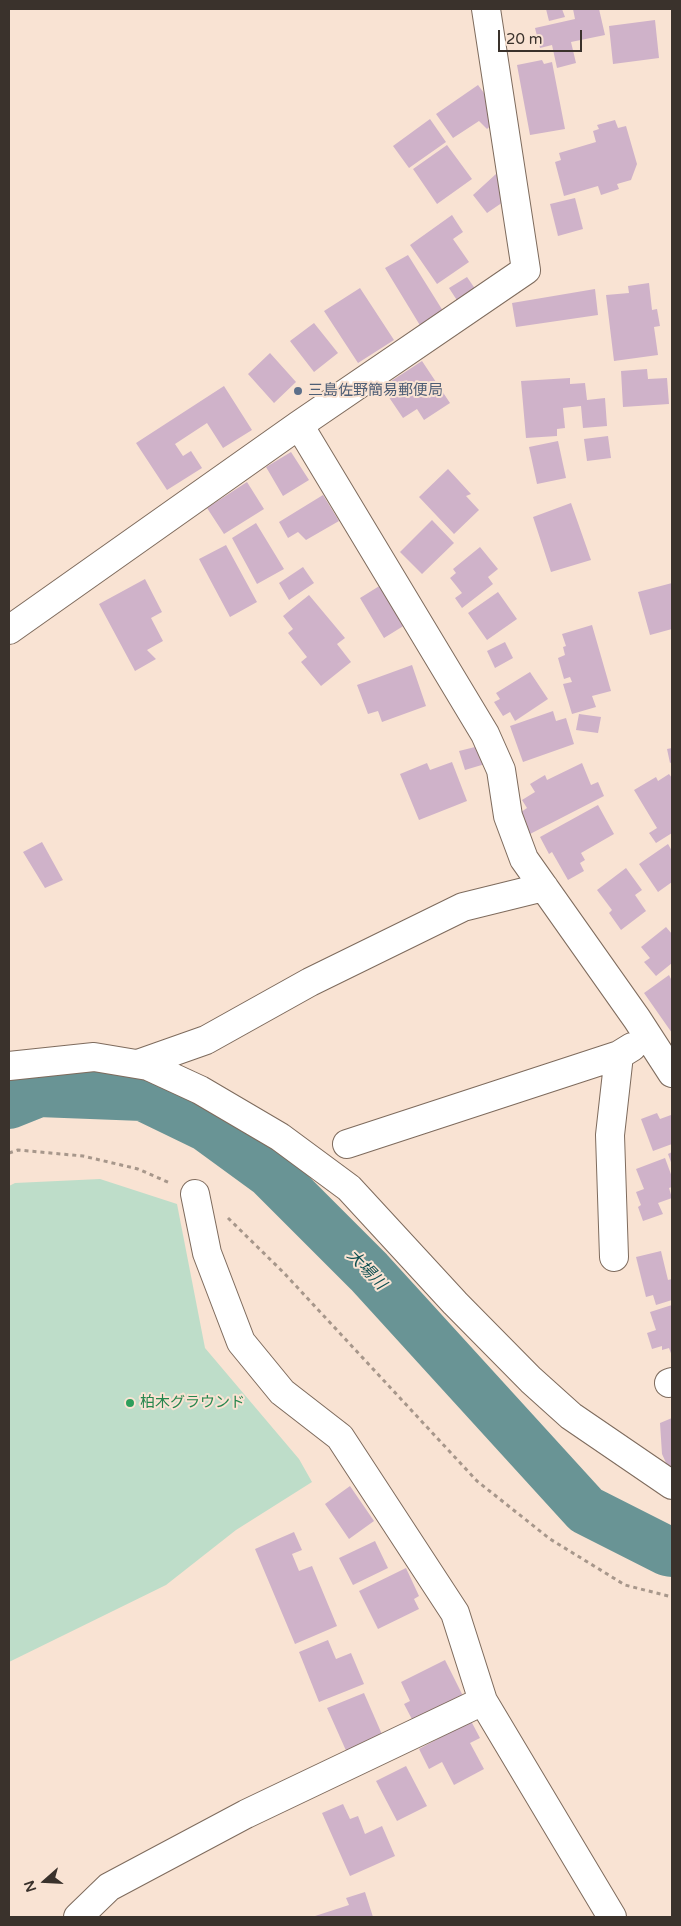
<!DOCTYPE html>
<html>
<head>
<meta charset="utf-8">
<style>
  body { margin:0 }
  #map { position:relative; width:681px; height:1926px; overflow:hidden; background:#f9e3d3; font-family:"Varela Round",sans-serif }
  canvas { display:block }
  .frame { position:absolute; inset:0; border:10px solid #3a322c; pointer-events:none }
  .north { position:absolute; left:20px; top:1856px; width:50px; height:50px; -webkit-text-stroke:4px #f9e3d3; paint-order:stroke; rotate:251deg; font-size:14px; font-weight:700; line-height:20px; text-align:center; color:#3a322c }
  .north::after { content:''; display:block; margin:auto; width:18px; height:22px; background:#3a322c; clip-path:polygon(50% 0,100% 100%,50% 72%,0 100%) }
  .scale { position:absolute; left:498px; top:30px; width:84px; height:22px; box-sizing:border-box; border:2px solid #3a322c; border-top:0; padding-left:6px; font-size:15px; line-height:18px; white-space:nowrap; color:#3a322c; -webkit-text-stroke:4px #f9e3d3; paint-order:stroke }
</style>
</head>
<body>
<div id="map">
<canvas width="681" height="1926"></canvas>
<div class="frame"></div>
<div class="north">N</div>
<div class="scale">20 m</div>
</div>
<script>
const ctx = document.querySelector('canvas').getContext('2d');
ctx.lineJoin = 'round';
function fillPath(path, color) { ctx.fillStyle = color; ctx.fill(path, 'evenodd'); }
const toPath = rows => new Path2D(rows.map(r => 'M' + r).join(''));
function stroke(path, color, width, dash) { ctx.strokeStyle = color; ctx.lineWidth = width; ctx.lineCap = dash ? 'butt' : 'round'; ctx.setLineDash(dash || []); ctx.stroke(path); }
function write(font, color, halo, rows, align = 'center') {
  ctx.font = font + ' "Varela Round","Noto Sans JP",sans-serif'; ctx.lineWidth = 4; ctx.setLineDash([]); ctx.textBaseline = 'middle'; ctx.strokeStyle = halo; ctx.fillStyle = color; for (const [text, x, y, turn = 0] of rows) {
    ctx.save(); ctx.translate(x, y); ctx.rotate((+turn || 0) * Math.PI / 180); ctx.textAlign = isNaN(turn) ? turn : align; if (halo) ctx.strokeText(text, 0, 0); ctx.fillText(text, 0, 0); ctx.restore();
  }
}
fillPath(toPath([
  [100,1179,177,1204,205,1348,299,1459,312,1482,236,1530,166,1585,9,1662,9,1186,15,1183]
]), '#beddc9');
stroke(toPath([
  [9,1104,39,1092,143,1096,207,1127,270,1173,369,1272,586,1510,667,1551,672,1552]
]), '#699495', 50);
fillPath(toPath([
  [546,9,562,9,565,17,549,21],
  [573,9,599,9,605,35,571,42,576,63,557,68,552,45,540,48,535,28,575,19],
  [655,20,659,58,613,64,609,26],
  [542,60,544,64,552,62,565,129,530,135,517,65],
  [478,85,487,97,494,123,487,129,479,121,453,138,436,114],
  [430,119,446,142,409,168,393,146],
  [615,120,618,128,626,126,637,164,631,180,617,184,619,189,601,195,598,186,564,196,555,162,561,160,559,153,596,142,593,131,599,129,597,125],
  [447,145,472,179,437,204,413,169],
  [496,174,503,181,506,200,487,213,473,195],
  [575,198,583,229,558,236,550,204],
  [452,215,463,232,453,239,469,262,437,284,410,245],
  [408,255,443,311,421,327,385,268],
  [467,277,478,293,460,305,449,288],
  [649,283,652,310,657,309,660,326,654,327,658,355,614,361,606,295,629,293,628,286],
  [360,288,394,340,358,363,324,311],
  [595,289,598,315,516,327,512,303],
  [314,323,338,353,314,372,290,341],
  [270,353,296,382,274,403,248,374],
  [422,361,450,403,424,420,417,409,403,418,382,387],
  [647,369,648,379,667,378,669,404,623,407,621,371],
  [570,378,570,384,585,383,587,400,605,398,607,426,583,428,581,406,563,408,565,428,557,429,557,436,526,438,521,381],
  [224,386,252,430,223,448,207,423,175,444,183,456,191,451,202,468,167,490,136,443],
  [608,436,611,458,587,461,584,439],
  [558,441,566,478,537,484,529,447],
  [291,452,309,480,283,496,266,467],
  [448,469,471,494,466,496,479,510,454,534,419,497],
  [247,482,264,509,224,534,207,508],
  [323,495,339,521,306,540,298,532,288,538,279,522],
  [571,503,591,560,551,572,533,517],
  [432,520,454,543,422,574,400,552],
  [256,523,284,569,257,584,232,538],
  [226,545,257,602,230,617,199,559],
  [480,547,498,569,488,577,493,584,462,608,455,598,462,593,450,578,456,573,453,569],
  [303,567,314,583,289,600,279,583],
  [145,579,162,612,151,618,163,641,147,650,156,659,135,671,99,604],
  [672,583,672,629,650,635,638,592],
  [381,585,405,625,384,638,360,598],
  [498,592,517,619,487,640,468,613],
  [309,595,345,638,337,644,351,662,321,686,301,662,307,657,288,633,293,629,283,616],
  [592,625,611,691,592,696,596,707,572,714,563,684,572,682,570,677,564,679,558,658,565,655,563,647,566,646,562,634],
  [505,642,513,658,495,668,487,651],
  [412,665,426,706,382,722,378,711,368,714,357,685],
  [530,672,548,699,515,721,510,712,503,716,494,702,500,699,496,693],
  [553,711,556,721,566,718,574,744,523,762,510,726],
  [579,714,601,717,598,733,576,730],
  [479,746,485,764,465,770,459,751],
  [672,748,672,762,670,763,667,749],
  [452,762,467,801,419,820,400,774,427,763,430,770],
  [582,763,591,785,598,782,604,796,530,834,523,822,525,820,521,812,527,808,522,800,535,792,530,784,545,775,547,780],
  [669,774,672,778,672,833,656,843,649,833,657,828,634,790,656,777,658,781],
  [598,805,614,834,581,853,585,860,580,863,584,871,568,880,552,852,549,854,540,837],
  [42,842,63,880,45,888,23,852],
  [668,844,672,851,672,878,671,880,672,882,658,892,639,864],
  [626,868,642,890,635,895,646,911,621,930,609,913,612,910,597,890],
  [666,927,672,934,672,963,656,976,644,962,650,958,641,947],
  [669,975,672,981,672,1033,644,993],
  [657,1113,660,1119,671,1115,672,1144,653,1151,641,1119],
  [672,1152,672,1165,668,1154],
  [665,1158,672,1177,672,1187,669,1188,672,1198,658,1203,663,1214,643,1221,638,1207,641,1205,636,1192,644,1189,636,1169],
  [661,1251,668,1280,672,1279,672,1300,656,1305,653,1295,646,1297,636,1257],
  [672,1305,672,1356,669,1348,662,1350,662,1346,652,1349,647,1333,656,1330,650,1312],
  [672,1418,672,1476,662,1454,660,1423],
  [350,1486,374,1521,349,1539,325,1504],
  [294,1532,302,1550,292,1554,299,1571,312,1566,337,1626,295,1644,255,1549],
  [375,1541,388,1568,353,1585,339,1558],
  [406,1568,419,1596,414,1599,419,1609,378,1629,359,1591],
  [328,1640,336,1659,351,1653,364,1684,319,1702,299,1652],
  [445,1660,464,1698,414,1723,404,1704,410,1701,401,1682],
  [364,1693,384,1739,348,1755,327,1708],
  [471,1721,480,1738,470,1743,484,1769,454,1785,442,1762,429,1769,419,1749],
  [406,1766,427,1806,397,1821,376,1781],
  [343,1804,350,1819,358,1816,365,1834,382,1826,395,1856,350,1876,322,1813],
  [365,1892,373,1917,312,1917,349,1905,346,1898]
]), '#cfb2c9');
const minor = toPath([
  [299,425,485,734,501,770,508,816,524,859,637,1019,672,1073],
  [9,630,299,425,526,270,486,9],
  [138,1064,206,1040,310,982,463,907,544,887],
  [9,1066,94,1057,148,1066,200,1090,280,1137,349,1188,455,1303,531,1380,571,1416,672,1485],
  [347,1144,619,1055],
  [195,1194,207,1253,241,1342,282,1392,340,1437,455,1613,483,1701,612,1917],
  [614,1257,610,1135,619,1055,632,1047],
  [669,1383,672,1382],
  [78,1917,109,1887,246,1814,483,1701]
]);
stroke(minor, '#7e6b5d', 30);
stroke(toPath([
  [9,1153,18,1150,83,1156,138,1169,170,1183],
  [228,1218,284,1273,477,1481,550,1539,625,1585,672,1597]
]), '#a7978b', 3, [4, 4]);
stroke(minor, '#fff', 28);
for (const [x, y, r, color] of [
  [298,391,5,"#5c6f8a"],
  [130,1403,5,"#2e9e5b"]
]) { const dot = new Path2D(); dot.arc(x, y, r, 0, 2 * Math.PI); ctx.fillStyle = color; ctx.fill(dot); stroke(dot, '#f9e3d3', 2); }
write('15px', '#4e5e75', '#f9e3d3', [
  ["三島佐野簡易郵便局",308,391]
], 'left');
write('15px', '#27864d', '#f9e3d3', [
  ["柏木グラウンド",140,1403]
], 'left');
write('italic 16px', '#105052', '#f9e3d3', [
  ["大場川",366,1270,46]
]);
</script>
</body>
</html>
